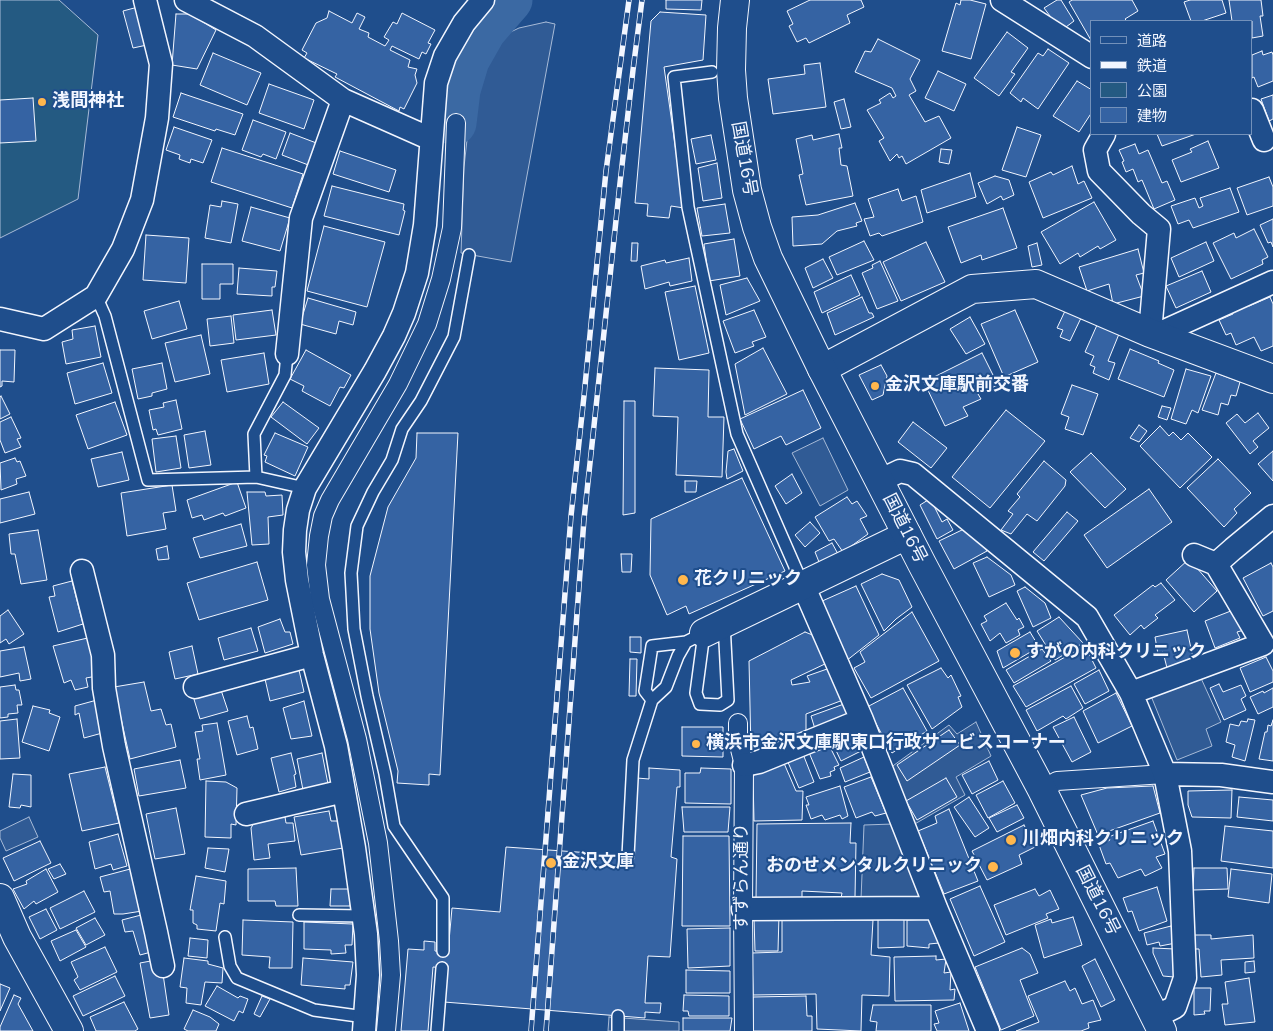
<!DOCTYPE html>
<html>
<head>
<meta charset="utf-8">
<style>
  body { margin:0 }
  #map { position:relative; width:1273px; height:1031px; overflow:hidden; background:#1f4e8c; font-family:"Nunito Sans","Noto Sans JP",sans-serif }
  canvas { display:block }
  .legend { position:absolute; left:1090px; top:20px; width:162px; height:115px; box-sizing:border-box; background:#1f4e8c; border:1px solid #7391ba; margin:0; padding:6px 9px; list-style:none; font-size:15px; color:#f2f6ff }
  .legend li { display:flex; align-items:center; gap:10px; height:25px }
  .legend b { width:25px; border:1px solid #7391ba }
</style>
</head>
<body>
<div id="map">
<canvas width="1273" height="1031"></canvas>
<ul class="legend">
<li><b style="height:6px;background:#1f4e8c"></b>道路</li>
<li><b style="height:6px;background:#f2f6ff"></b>鉄道</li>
<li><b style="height:14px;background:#245a82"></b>公園</li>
<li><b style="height:14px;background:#3563a3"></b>建物</li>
</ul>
</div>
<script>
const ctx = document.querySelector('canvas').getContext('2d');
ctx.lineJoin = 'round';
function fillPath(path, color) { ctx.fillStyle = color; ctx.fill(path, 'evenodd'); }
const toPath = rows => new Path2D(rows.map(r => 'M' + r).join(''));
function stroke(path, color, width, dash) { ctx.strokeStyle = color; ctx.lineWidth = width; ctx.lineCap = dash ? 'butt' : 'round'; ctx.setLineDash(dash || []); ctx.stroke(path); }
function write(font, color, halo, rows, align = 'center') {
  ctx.font = font + ' "Nunito Sans","Noto Sans JP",sans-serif'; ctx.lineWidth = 4; ctx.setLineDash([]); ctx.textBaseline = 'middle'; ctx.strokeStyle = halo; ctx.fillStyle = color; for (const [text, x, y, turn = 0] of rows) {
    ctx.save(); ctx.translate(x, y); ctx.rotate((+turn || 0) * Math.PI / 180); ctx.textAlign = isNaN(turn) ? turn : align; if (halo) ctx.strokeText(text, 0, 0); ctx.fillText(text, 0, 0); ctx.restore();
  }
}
const green = toPath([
  [0,0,59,0,98,35,78,199,0,238,0,0]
]);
fillPath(green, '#245a82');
stroke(green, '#a8bbd7', 1);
const parking = toPath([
  [546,22,555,24,511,262,461,253,464,167,472,94,482,59,496,39,519,28,546,22],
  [823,438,848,490,820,506,792,453,823,438],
  [1200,676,1221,722,1206,729,1212,746,1177,760,1151,696,1200,676],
  [976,722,991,756,956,777,965,795,913,825,890,768,949,725,957,734,976,722],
  [29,817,38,837,6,851,0,838,0,831,29,817],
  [893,824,924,893,920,900,861,899,864,825,893,824],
  [609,1017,679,1022,679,1031,608,1031,609,1017]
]);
fillPath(parking, '#305b95');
stroke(parking, '#a8bbd7', 1);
stroke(toPath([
  [454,123,458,90,467,60,484,30,510,0]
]), '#3b69a3', 45);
const building = toPath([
  [666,0,702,0,701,10,666,9,666,0],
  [810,0,861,0,864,7,847,15,850,23,809,43,806,38,797,42,789,26,793,24,787,11,810,0],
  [961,0,970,0,986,4,971,59,942,51,956,3,960,5,961,0],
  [1057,0,1061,0,1074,21,1066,27,1059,28,1044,8,1057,0],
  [1072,0,1132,0,1138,11,1125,19,1127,21,1092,21,1092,42,1069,2,1072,0],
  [1190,0,1222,0,1226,13,1202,21,1191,21,1184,2,1190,0],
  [1229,0,1261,0,1263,16,1260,16,1263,36,1252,38,1252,21,1232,21,1229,0],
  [138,7,147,45,133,48,123,11,138,7],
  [329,11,352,23,357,13,365,17,359,29,369,33,368,37,385,46,389,40,384,37,393,22,397,24,402,13,435,30,428,43,431,44,426,54,422,52,419,59,392,46,390,50,410,60,408,67,417,69,415,75,417,83,404,109,400,107,399,111,335,77,337,74,304,58,307,53,302,50,316,23,327,18,329,11],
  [660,12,706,15,703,60,664,67,684,208,671,206,669,218,647,216,648,204,635,203,651,21,660,12],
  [176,14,190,14,216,30,197,69,172,65,176,14],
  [1007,32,1028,48,1011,72,1015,74,999,96,974,78,1007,32],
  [878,39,920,60,910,79,916,91,909,95,925,122,939,116,951,138,906,164,902,156,899,158,897,154,890,161,879,141,884,138,867,110,881,103,879,100,890,93,893,98,896,96,892,88,855,72,865,51,871,52,878,39],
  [1048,49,1069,63,1038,109,1023,98,1021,102,1010,93,1038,53,1043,56,1048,49],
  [1262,51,1263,55,1272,52,1273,55,1273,81,1258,87,1254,77,1252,78,1252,55,1262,51],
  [213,53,261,73,247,105,200,85,213,53],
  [820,63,826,107,773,114,768,79,805,74,804,65,820,63],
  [938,71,966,84,954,111,925,98,938,71],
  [1077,81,1092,90,1092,112,1079,132,1053,116,1077,81],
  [269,84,314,100,304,129,259,113,269,84],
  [181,93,243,114,235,135,216,129,215,131,173,117,181,93],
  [1273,95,1273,119,1269,121,1261,99,1273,95],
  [33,98,36,141,0,143,0,100,33,98],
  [844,99,851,127,841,129,834,102,844,99],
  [253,120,286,132,276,159,263,154,261,157,242,150,253,120],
  [174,127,212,140,203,163,191,159,190,163,179,159,180,155,166,150,174,127],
  [1017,127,1041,135,1026,177,1002,170,1017,127],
  [290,133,319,144,311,166,282,155,290,133],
  [839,134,842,148,839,148,841,165,847,166,853,196,806,205,799,175,803,174,796,139,812,135,813,140,839,134],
  [1157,134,1196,134,1162,146,1157,134],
  [711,135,716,160,696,164,691,139,711,135],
  [1208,141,1219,168,1181,182,1172,160,1192,152,1190,149,1208,141],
  [1135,144,1139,154,1148,150,1162,183,1167,181,1175,200,1154,209,1142,180,1138,182,1133,169,1126,172,1122,162,1124,161,1119,150,1135,144],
  [222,148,303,174,292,208,211,182,222,148],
  [941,149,952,150,949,164,939,162,941,149],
  [340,151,396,170,389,192,333,174,340,151],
  [717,163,722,198,703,201,698,168,717,163],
  [1072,166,1078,184,1084,181,1092,198,1043,218,1029,182,1051,172,1053,175,1072,166],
  [970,173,976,197,927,213,921,190,970,173],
  [995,176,1009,180,1014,195,1003,200,1001,196,987,204,978,183,995,176],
  [1269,177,1273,187,1273,206,1247,215,1237,188,1269,177],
  [332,186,404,204,403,210,405,211,399,235,324,216,332,186],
  [1230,188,1239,212,1193,228,1189,220,1178,224,1171,206,1195,198,1199,208,1203,206,1200,198,1230,188],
  [898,189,902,201,916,196,923,222,882,236,879,233,870,236,864,219,874,217,868,199,898,189],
  [222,201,238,204,231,243,205,238,210,205,221,207,222,201],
  [1094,202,1116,240,1100,249,1098,246,1080,257,1078,253,1060,264,1041,232,1094,202],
  [855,203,862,221,856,223,857,226,837,231,822,244,793,246,792,217,818,215,855,203],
  [725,204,730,233,702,236,697,208,725,204],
  [251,207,290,218,280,251,242,241,251,207],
  [1003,208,1017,248,982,260,981,255,961,263,948,227,1003,208],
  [1273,219,1273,247,1271,242,1268,243,1260,225,1273,219],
  [324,226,385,242,367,307,307,291,324,226],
  [1254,229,1268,257,1262,260,1263,264,1231,279,1213,243,1234,233,1236,238,1254,229],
  [146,235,189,238,186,283,143,280,146,235],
  [734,239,740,276,709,281,704,244,734,239],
  [864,241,874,260,837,275,829,257,864,241],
  [926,242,945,282,901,301,883,262,926,242],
  [1206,242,1214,261,1179,277,1171,258,1206,242],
  [632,243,638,243,637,261,631,261,632,243],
  [1037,243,1042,265,1032,267,1028,246,1037,243],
  [1138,249,1144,273,1136,275,1144,296,1113,304,1109,284,1087,291,1079,267,1138,249],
  [689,258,692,281,670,286,669,282,645,289,641,266,665,260,666,263,689,258],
  [823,259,833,278,813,288,805,268,823,259],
  [880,261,898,301,877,309,862,273,873,268,872,265,880,261],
  [202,264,233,264,233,284,220,284,220,299,202,299,202,264],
  [239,268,277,271,275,287,272,287,272,296,237,294,239,268],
  [1202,271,1211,292,1176,308,1166,286,1202,271],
  [851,275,860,295,822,313,814,292,851,275],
  [747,278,760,301,726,315,720,285,747,278],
  [695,286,709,353,679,360,665,292,695,286],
  [862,297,869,313,872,313,874,317,835,335,827,313,862,297],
  [1270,297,1273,304,1273,346,1261,351,1254,337,1236,345,1231,333,1226,335,1219,320,1233,314,1231,310,1247,303,1249,306,1270,297],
  [308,298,356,312,353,325,339,321,336,334,300,324,308,298],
  [179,301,187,329,152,339,144,311,179,301],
  [272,310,276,335,236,340,233,315,272,310],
  [754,310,766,337,752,342,754,346,735,353,723,321,754,310],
  [1015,310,1038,362,1004,377,981,324,1015,310],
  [1065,311,1081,318,1070,341,1060,337,1063,330,1057,328,1065,311],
  [231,316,234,343,210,346,207,319,231,316],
  [970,317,985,344,966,354,950,329,970,317],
  [1097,325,1119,334,1108,361,1115,363,1109,380,1093,373,1095,367,1090,365,1094,356,1085,352,1097,325],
  [95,326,101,357,66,364,62,342,73,339,72,330,95,326],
  [201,335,210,374,175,382,165,343,201,335],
  [763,348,787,394,745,415,735,364,763,348],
  [1130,349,1159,361,1158,363,1174,370,1164,397,1118,379,1130,349],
  [0,350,15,350,14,382,2,381,2,386,0,387,0,350],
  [306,350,351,375,344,388,340,387,330,406,302,391,304,386,290,379,306,350],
  [264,353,269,384,227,392,221,360,264,353],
  [982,353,998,385,978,394,981,399,963,407,968,416,945,426,924,382,982,353],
  [103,363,112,393,75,404,67,373,103,363],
  [162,363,167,389,152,393,152,396,138,399,132,369,162,363],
  [881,365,887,376,883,395,872,400,859,375,881,365],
  [655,368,709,370,708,417,724,417,722,477,676,475,678,417,653,416,655,368],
  [1186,369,1211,376,1198,413,1192,410,1186,424,1171,419,1186,369],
  [1216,373,1240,382,1236,396,1231,395,1228,405,1221,403,1218,415,1202,410,1216,373],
  [1072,385,1098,394,1083,435,1065,429,1069,417,1061,414,1072,385],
  [803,390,821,428,786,445,781,436,754,449,740,419,803,390],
  [1,396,10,414,0,419,0,397,1,396],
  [176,400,182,429,158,435,156,429,153,430,149,410,164,407,163,403,176,400],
  [624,401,635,401,635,513,623,515,624,401],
  [115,402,127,435,88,449,76,415,115,402],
  [283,402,319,428,307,444,271,417,283,402],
  [1162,406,1171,408,1167,420,1158,417,1162,406],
  [1006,410,1045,441,990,508,952,477,1006,410],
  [1258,413,1269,428,1253,441,1258,447,1250,454,1226,423,1237,414,1245,423,1258,413],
  [11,417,21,438,17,439,21,447,5,453,0,440,0,422,11,417],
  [913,422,947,448,931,468,898,442,913,422],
  [1139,425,1147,431,1139,442,1130,438,1139,425],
  [1160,426,1169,436,1173,432,1181,440,1188,433,1212,457,1180,488,1140,446,1160,426],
  [205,431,211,465,189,468,184,435,205,431],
  [275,433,308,447,295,476,265,462,267,456,264,455,275,433],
  [417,433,458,433,440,775,429,774,429,785,397,783,398,771,379,693,370,629,370,576,388,507,416,458,417,433],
  [176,436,181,468,156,472,152,439,176,436],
  [734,449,743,471,727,479,726,472,728,451,734,449],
  [1273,451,1273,481,1258,464,1273,451],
  [122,452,129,480,98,487,91,459,122,452],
  [1091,453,1126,489,1105,508,1070,472,1091,453],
  [15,458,17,462,20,461,26,476,16,479,17,484,1,490,0,463,15,458],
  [1218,459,1251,493,1234,509,1237,513,1224,527,1187,488,1218,459],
  [1044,461,1066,480,1065,486,1037,521,1027,514,1011,534,1001,530,1013,514,1008,511,1020,497,1017,494,1044,461],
  [792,474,802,493,786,504,775,486,792,474],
  [742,478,785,571,689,614,686,606,667,615,650,575,651,519,742,478],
  [685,481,697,481,696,492,685,492,685,481],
  [237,482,246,508,225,516,223,513,204,520,202,515,192,518,187,500,237,482],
  [172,485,176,511,163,513,166,529,127,536,121,493,172,485],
  [1149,489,1172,522,1107,568,1084,535,1149,489],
  [29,492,35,514,0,523,0,499,29,492],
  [247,492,265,492,266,496,282,495,283,515,268,517,269,544,252,545,247,492],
  [847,497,852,504,857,501,867,516,860,519,868,534,843,552,834,539,829,541,815,517,847,497],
  [928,500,934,506,942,522,947,519,953,530,937,539,920,505,928,500],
  [1067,512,1078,521,1044,561,1033,552,1067,512],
  [810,522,820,533,805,547,795,535,810,522],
  [241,524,247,546,200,558,193,538,241,524],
  [964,529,976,541,980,539,987,551,954,569,939,541,964,529],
  [38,530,47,580,21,584,15,554,11,554,9,534,38,530],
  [832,543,838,554,819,562,815,552,832,543],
  [167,546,169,559,158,560,156,549,167,546],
  [621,554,632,554,631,572,622,572,621,554],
  [987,557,1011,575,1015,585,989,597,973,563,987,557],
  [1189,559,1217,591,1194,612,1166,580,1189,559],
  [257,562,268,600,199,620,187,583,257,562],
  [1271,563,1273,567,1273,611,1263,616,1243,578,1271,563],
  [882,574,899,580,912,607,896,619,884,631,861,584,882,574],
  [72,581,83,624,58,632,49,597,55,596,53,586,72,581],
  [1161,583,1175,600,1155,615,1158,618,1144,629,1141,625,1130,635,1114,615,1153,585,1155,587,1161,583],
  [856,586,879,635,846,661,820,602,856,586],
  [1025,587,1045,603,1051,618,1033,627,1017,591,1025,587],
  [1006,603,1017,620,1019,618,1024,627,1018,630,1020,635,1006,643,1000,633,990,641,981,624,987,621,984,616,1006,603],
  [1236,609,1244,630,1237,632,1240,638,1215,648,1205,621,1236,609],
  [8,610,24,634,9,644,6,639,0,643,0,616,8,610],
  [912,612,939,661,871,698,854,668,865,662,860,652,912,612],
  [1059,617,1083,643,1055,660,1037,631,1059,617],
  [280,619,285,632,290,632,293,644,265,653,258,627,280,619],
  [251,628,258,651,224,660,218,638,251,628],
  [1187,630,1194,662,1167,668,1163,652,1158,654,1155,637,1187,630],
  [805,632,815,636,827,663,791,680,792,685,810,682,807,676,830,668,843,700,806,714,806,734,758,754,751,751,749,661,805,632],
  [1030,632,1039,647,1003,668,997,651,1030,632],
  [92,637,97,676,86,678,88,687,75,690,71,680,64,683,53,646,92,637],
  [630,637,641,637,641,653,630,652,630,637],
  [192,646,198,674,175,679,169,652,192,646],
  [1085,646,1096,668,1026,707,1013,686,1085,646],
  [24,647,31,679,20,681,19,673,0,677,0,651,24,647],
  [1042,649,1051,661,1014,683,1006,670,1042,649],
  [1266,657,1273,671,1273,682,1250,692,1240,668,1266,657],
  [630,659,637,659,636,696,629,696,630,659],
  [941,668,948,678,951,675,961,696,958,697,962,707,932,729,907,685,941,668],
  [299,670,304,692,270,701,265,679,299,670],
  [1099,670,1109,691,1085,704,1074,684,1099,670],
  [144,682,151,711,161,709,166,725,171,724,176,747,130,759,114,687,144,682],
  [1219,684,1223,692,1241,685,1246,696,1241,699,1246,710,1224,720,1210,688,1219,684],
  [15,685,16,690,19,690,22,705,17,705,18,713,8,714,8,717,0,718,0,687,15,685],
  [1071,686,1083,708,1066,719,1063,716,1037,731,1026,710,1071,686],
  [220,687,228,711,200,719,193,696,220,687],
  [903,688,927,731,892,753,867,707,903,688],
  [1273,688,1273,707,1258,714,1250,697,1263,691,1264,693,1273,688],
  [1116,693,1132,726,1098,743,1083,711,1116,693],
  [97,700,106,732,84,738,79,713,75,715,75,706,97,700],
  [304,701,312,736,291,739,283,708,304,701],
  [844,704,850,716,815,729,811,716,844,704],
  [33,706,50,710,49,713,60,717,49,751,22,742,33,706],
  [247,716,250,728,253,727,258,749,237,755,228,721,247,716],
  [1074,717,1091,752,1072,762,1053,727,1074,717],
  [17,719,20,758,0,759,0,721,17,719],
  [1248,719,1255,720,1245,761,1232,757,1235,745,1226,742,1230,724,1239,726,1241,721,1247,722,1248,719],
  [1273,720,1273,761,1259,759,1265,732,1267,732,1268,725,1271,726,1273,720],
  [217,723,226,775,200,780,197,759,200,759,195,732,203,731,202,725,217,723],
  [682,727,723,727,723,757,682,756,682,727],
  [949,730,960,745,907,781,897,765,949,730],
  [856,734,861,751,841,761,831,740,856,734],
  [827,741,839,765,834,767,835,770,830,772,831,776,820,779,808,750,827,741],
  [291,753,296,774,294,775,296,787,279,792,271,758,291,753],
  [322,753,328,784,303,790,297,759,322,753],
  [803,754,814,782,799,788,787,760,803,754],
  [864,757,870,772,845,782,840,768,864,757],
  [180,760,186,788,139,796,134,769,180,760],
  [783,761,796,791,803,791,802,820,754,821,753,777,756,771,783,761],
  [989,761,998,780,972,794,962,775,989,761],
  [105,767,119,823,82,831,69,774,105,767],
  [649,768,680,770,680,787,677,787,671,857,677,859,670,957,648,956,645,1003,661,1003,660,1013,645,1012,645,1018,444,1002,447,968,433,967,428,1031,401,1031,408,949,424,950,424,941,435,942,435,951,448,952,452,908,500,912,506,847,634,856,637,778,649,779,649,768],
  [701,768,731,769,731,804,685,803,685,773,700,773,701,768],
  [13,774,31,775,31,807,21,805,20,808,9,807,13,774],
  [871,777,886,813,875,816,872,812,856,818,844,787,871,777],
  [946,778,957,797,917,820,906,801,946,778],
  [206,781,226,782,237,788,236,825,231,824,231,838,205,837,206,781],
  [1003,781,1015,803,988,818,976,795,1003,781],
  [840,786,848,816,842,819,840,815,825,820,822,815,811,819,806,805,809,805,806,797,840,786],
  [1153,786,1160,813,1098,835,1081,795,1107,788,1153,786],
  [1232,790,1231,818,1192,817,1188,805,1188,791,1232,790],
  [969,797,989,828,975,837,954,807,969,797],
  [1239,797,1273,800,1273,821,1237,817,1239,797],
  [1017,805,1024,818,997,832,989,818,1017,805],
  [682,807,730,807,728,832,684,832,682,807],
  [176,808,185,854,155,859,146,814,176,808],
  [949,809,978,881,944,894,918,831,937,823,935,816,949,809],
  [329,811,331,821,338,821,343,848,301,855,294,817,329,811],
  [285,817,286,823,293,823,295,841,268,844,270,858,254,860,251,828,256,819,285,817],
  [1153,821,1165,854,1156,857,1162,868,1145,876,1141,869,1118,878,1110,863,1106,864,1099,845,1110,840,1108,837,1153,821],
  [851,823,850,843,856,843,855,897,841,898,842,893,802,891,802,898,756,899,757,824,851,823],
  [1024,825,1035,847,1019,855,1022,864,987,880,972,851,1024,825],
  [1225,826,1273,831,1273,868,1221,861,1225,826],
  [118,834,127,866,113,870,111,864,95,869,89,842,118,834],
  [683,836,729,836,730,926,682,926,683,836],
  [40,841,51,863,14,881,3,858,40,841],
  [208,848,229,849,225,872,205,868,208,848],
  [60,864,66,874,54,879,48,869,60,864],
  [134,868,142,911,123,914,114,914,110,891,104,892,100,877,134,868],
  [296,868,298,906,276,906,275,901,248,901,248,869,296,868],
  [1194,868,1227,868,1228,889,1193,890,1194,868],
  [46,869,58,892,36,904,34,901,24,909,13,889,27,884,26,881,46,869],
  [1231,869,1272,874,1269,903,1228,897,1231,869],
  [196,876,226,881,224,904,220,903,216,931,197,929,197,925,193,923,193,910,190,910,196,876],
  [980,886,1005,942,974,956,950,899,980,886],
  [1157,887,1167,921,1139,931,1132,911,1128,912,1123,898,1157,887],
  [331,889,350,889,350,906,330,906,331,889],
  [1035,889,1039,896,1050,890,1059,909,1046,914,1048,918,1006,935,994,905,1035,889],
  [84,891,95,912,60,929,50,908,84,891],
  [46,909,57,930,40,939,29,917,46,909],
  [145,914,155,951,140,955,133,931,125,932,122,920,145,914],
  [779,915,778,951,755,951,754,918,779,915],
  [878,916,904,916,904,947,878,948,878,916],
  [1073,917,1082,945,1044,958,1035,925,1051,919,1052,923,1073,917],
  [95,918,105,935,86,945,76,928,95,918],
  [782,919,873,920,871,955,890,957,889,996,862,995,861,1031,817,1029,816,994,753,995,752,953,782,952,782,919],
  [930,919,939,943,929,944,929,948,907,946,907,920,930,919],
  [243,920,293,922,292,968,269,968,270,957,242,955,243,920],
  [304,922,353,924,352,945,345,945,346,953,331,954,331,950,304,949,304,922],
  [1171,926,1176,943,1160,946,1159,942,1147,945,1144,933,1171,926],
  [730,928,730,966,688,968,687,929,730,928],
  [76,930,86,947,60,961,51,941,76,930],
  [1194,935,1211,935,1211,939,1253,935,1254,958,1221,960,1222,975,1201,977,1199,949,1195,949,1194,935],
  [190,938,208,940,207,958,188,956,190,938],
  [105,947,117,972,80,990,74,980,78,977,71,962,105,947],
  [1022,948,1030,954,1038,973,1020,980,1034,1016,1001,1030,975,967,1022,948],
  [1153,948,1175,949,1174,977,1163,976,1153,953,1153,948],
  [936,956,936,960,946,959,944,973,951,972,950,990,955,989,954,1000,895,1001,894,957,936,956],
  [184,958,208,961,208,964,223,968,222,983,205,982,201,1005,186,1003,187,988,180,987,184,958],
  [303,958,353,962,350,985,345,985,345,989,301,985,303,958],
  [1095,959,1115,1000,1101,1007,1082,966,1095,959],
  [156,960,163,974,169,1015,150,1018,140,963,156,960],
  [1254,961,1255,972,1245,973,1245,962,1254,961],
  [686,970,730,971,730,993,686,993,686,970],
  [115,976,125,996,83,1016,73,996,115,976],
  [1249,978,1255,1022,1225,1025,1222,1004,1228,1004,1225,982,1249,978],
  [1065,981,1070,991,1075,988,1082,1004,1093,1000,1101,1020,1088,1023,1089,1028,1081,1031,1016,1031,1039,1022,1028,996,1065,981],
  [0,984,10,988,0,1011,0,984],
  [217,986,238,998,240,996,248,999,243,1013,239,1011,234,1021,205,1006,217,986],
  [1194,988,1211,988,1210,1011,1204,1011,1205,1014,1194,1015,1194,988],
  [14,995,21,998,18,1004,33,1031,0,1031,0,1027,14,995],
  [684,995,729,996,729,1016,689,1016,688,1011,683,1011,684,995],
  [262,996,270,999,260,1017,254,1014,262,996],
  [806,996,807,1016,812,1016,812,1031,753,1031,753,997,806,996],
  [124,1002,138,1029,135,1031,96,1031,90,1017,124,1002],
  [960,1003,969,1031,937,1031,934,1024,939,1023,935,1011,960,1003],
  [873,1005,931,1005,931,1031,876,1031,877,1022,870,1021,873,1005],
  [193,1010,210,1017,219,1024,216,1031,188,1031,184,1029,193,1010],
  [683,1018,732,1018,730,1031,683,1031,683,1018]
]);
fillPath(building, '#3563a3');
stroke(building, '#f2f6ff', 1);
const service = toPath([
  [712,72,674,77,688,207,737,434,803,585],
  [96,296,105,316,148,480,256,477],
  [287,354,285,375,254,434,256,477,305,488],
  [704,633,696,693,700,704,720,705,728,700,724,623],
  [686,642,678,656,666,687,652,700,645,691,652,646,686,642,704,633],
  [628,856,633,760,652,700],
  [299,915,363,916],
  [225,937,230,966,237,978,314,1010,365,1017],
  [443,951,443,898,394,826,385,774,367,696,354,629,351,573,357,526,373,492,392,460,402,429,421,401,454,337,469,255],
  [437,1031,442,968],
  [618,1031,618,1016]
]);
const pedestrian = toPath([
  [738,723,738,741,744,765,743,909,744,1031],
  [1042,790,1057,781,1165,774],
  [386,1031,391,975,389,941,378,843,357,739,320,599,316,565,319,536,323,516,330,500,398,384,427,324,441,279,452,228,456,123]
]);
const minor = toPath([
  [186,0,255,36,343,100,431,139],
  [1002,0,1092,57],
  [1252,110,1264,140],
  [1104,134,1095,150,1099,171,1141,214,1159,229,1150,333],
  [0,319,44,329,96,296,123,249,142,200,157,118,161,64,145,0],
  [1156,335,1273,282],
  [287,354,301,218,343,100],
  [879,481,900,471,913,474,1087,617,1131,693,1165,774,1180,851,1185,978,1175,1007,1155,1017],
  [1194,555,1216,564,1233,549,1273,516],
  [82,571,103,655,104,688,114,746,156,932,163,966],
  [803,585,862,720,936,908,988,1031],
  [195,687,312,655],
  [1131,693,1263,644,1216,564],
  [744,765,759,762,862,720],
  [1165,774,1221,775,1273,782],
  [246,814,344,791],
  [743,909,936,908],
  [364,1031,368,975,366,934,354,848,336,746,312,655,297,580,294,552,295,530,298,510,305,488,375,371,394,336,404,313,417,273,425,225,436,83,445,56,464,23,483,0]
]);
const tertiary = toPath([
  [822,369,972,289,1036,284,1150,333,1273,379],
  [704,633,907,535],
  [0,898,17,937,69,1031]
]);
const trunk = toPath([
  [735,0,732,28,731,70,733,98,747,190,757,227,768,258,822,369,922,564,1042,790,1162,1031]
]);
stroke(service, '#f2f6ff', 14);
stroke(pedestrian, '#f2f6ff', 20);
stroke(minor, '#f2f6ff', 25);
stroke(tertiary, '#f2f6ff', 30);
stroke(trunk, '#f2f6ff', 30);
stroke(service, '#1f4e8c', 11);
stroke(pedestrian, '#1f4e8c', 18);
stroke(minor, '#1f4e8c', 22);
stroke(tertiary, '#1f4e8c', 28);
stroke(trunk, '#1f4e8c', 28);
const rail = toPath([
  [531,1031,571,516,584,396,606,171,629,0],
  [546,1031,584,519,620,183,633,70,642,0]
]);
stroke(rail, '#f2f6ff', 5.5);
stroke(rail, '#1f4e8c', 4, [11]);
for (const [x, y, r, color] of [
  [42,102,5,"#ffb74d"],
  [875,386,5,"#ffb74d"],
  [683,580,6,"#ffb74d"],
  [1015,653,6,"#ffb74d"],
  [696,744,5,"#ffb74d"],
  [1011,840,6,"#ffb74d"],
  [551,863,6,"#ffb74d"],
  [993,867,6,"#ffb74d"]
]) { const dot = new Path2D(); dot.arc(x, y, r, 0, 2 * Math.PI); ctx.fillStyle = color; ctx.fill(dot); stroke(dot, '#1f4e8c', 2); }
write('bold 18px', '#f2f6ff', '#1f4e8c', [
  ["浅間神社",52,102],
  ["金沢文庫駅前交番",885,386],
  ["花クリニック",694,580],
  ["すがの内科クリニック",1026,653],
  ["横浜市金沢文庫駅東口行政サービスコーナー",706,744],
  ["川畑内科クリニック",1022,840],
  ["金沢文庫",562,863],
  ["おのせメンタルクリニック",982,867,"right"]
], 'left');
write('18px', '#f2f6ff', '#1f4e8c', [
  ["国道16号",743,159,80],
  ["国道16号",904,529,63],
  ["すずらん通り",743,877,-90],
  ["国道16号",1097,901,63]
]);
</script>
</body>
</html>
